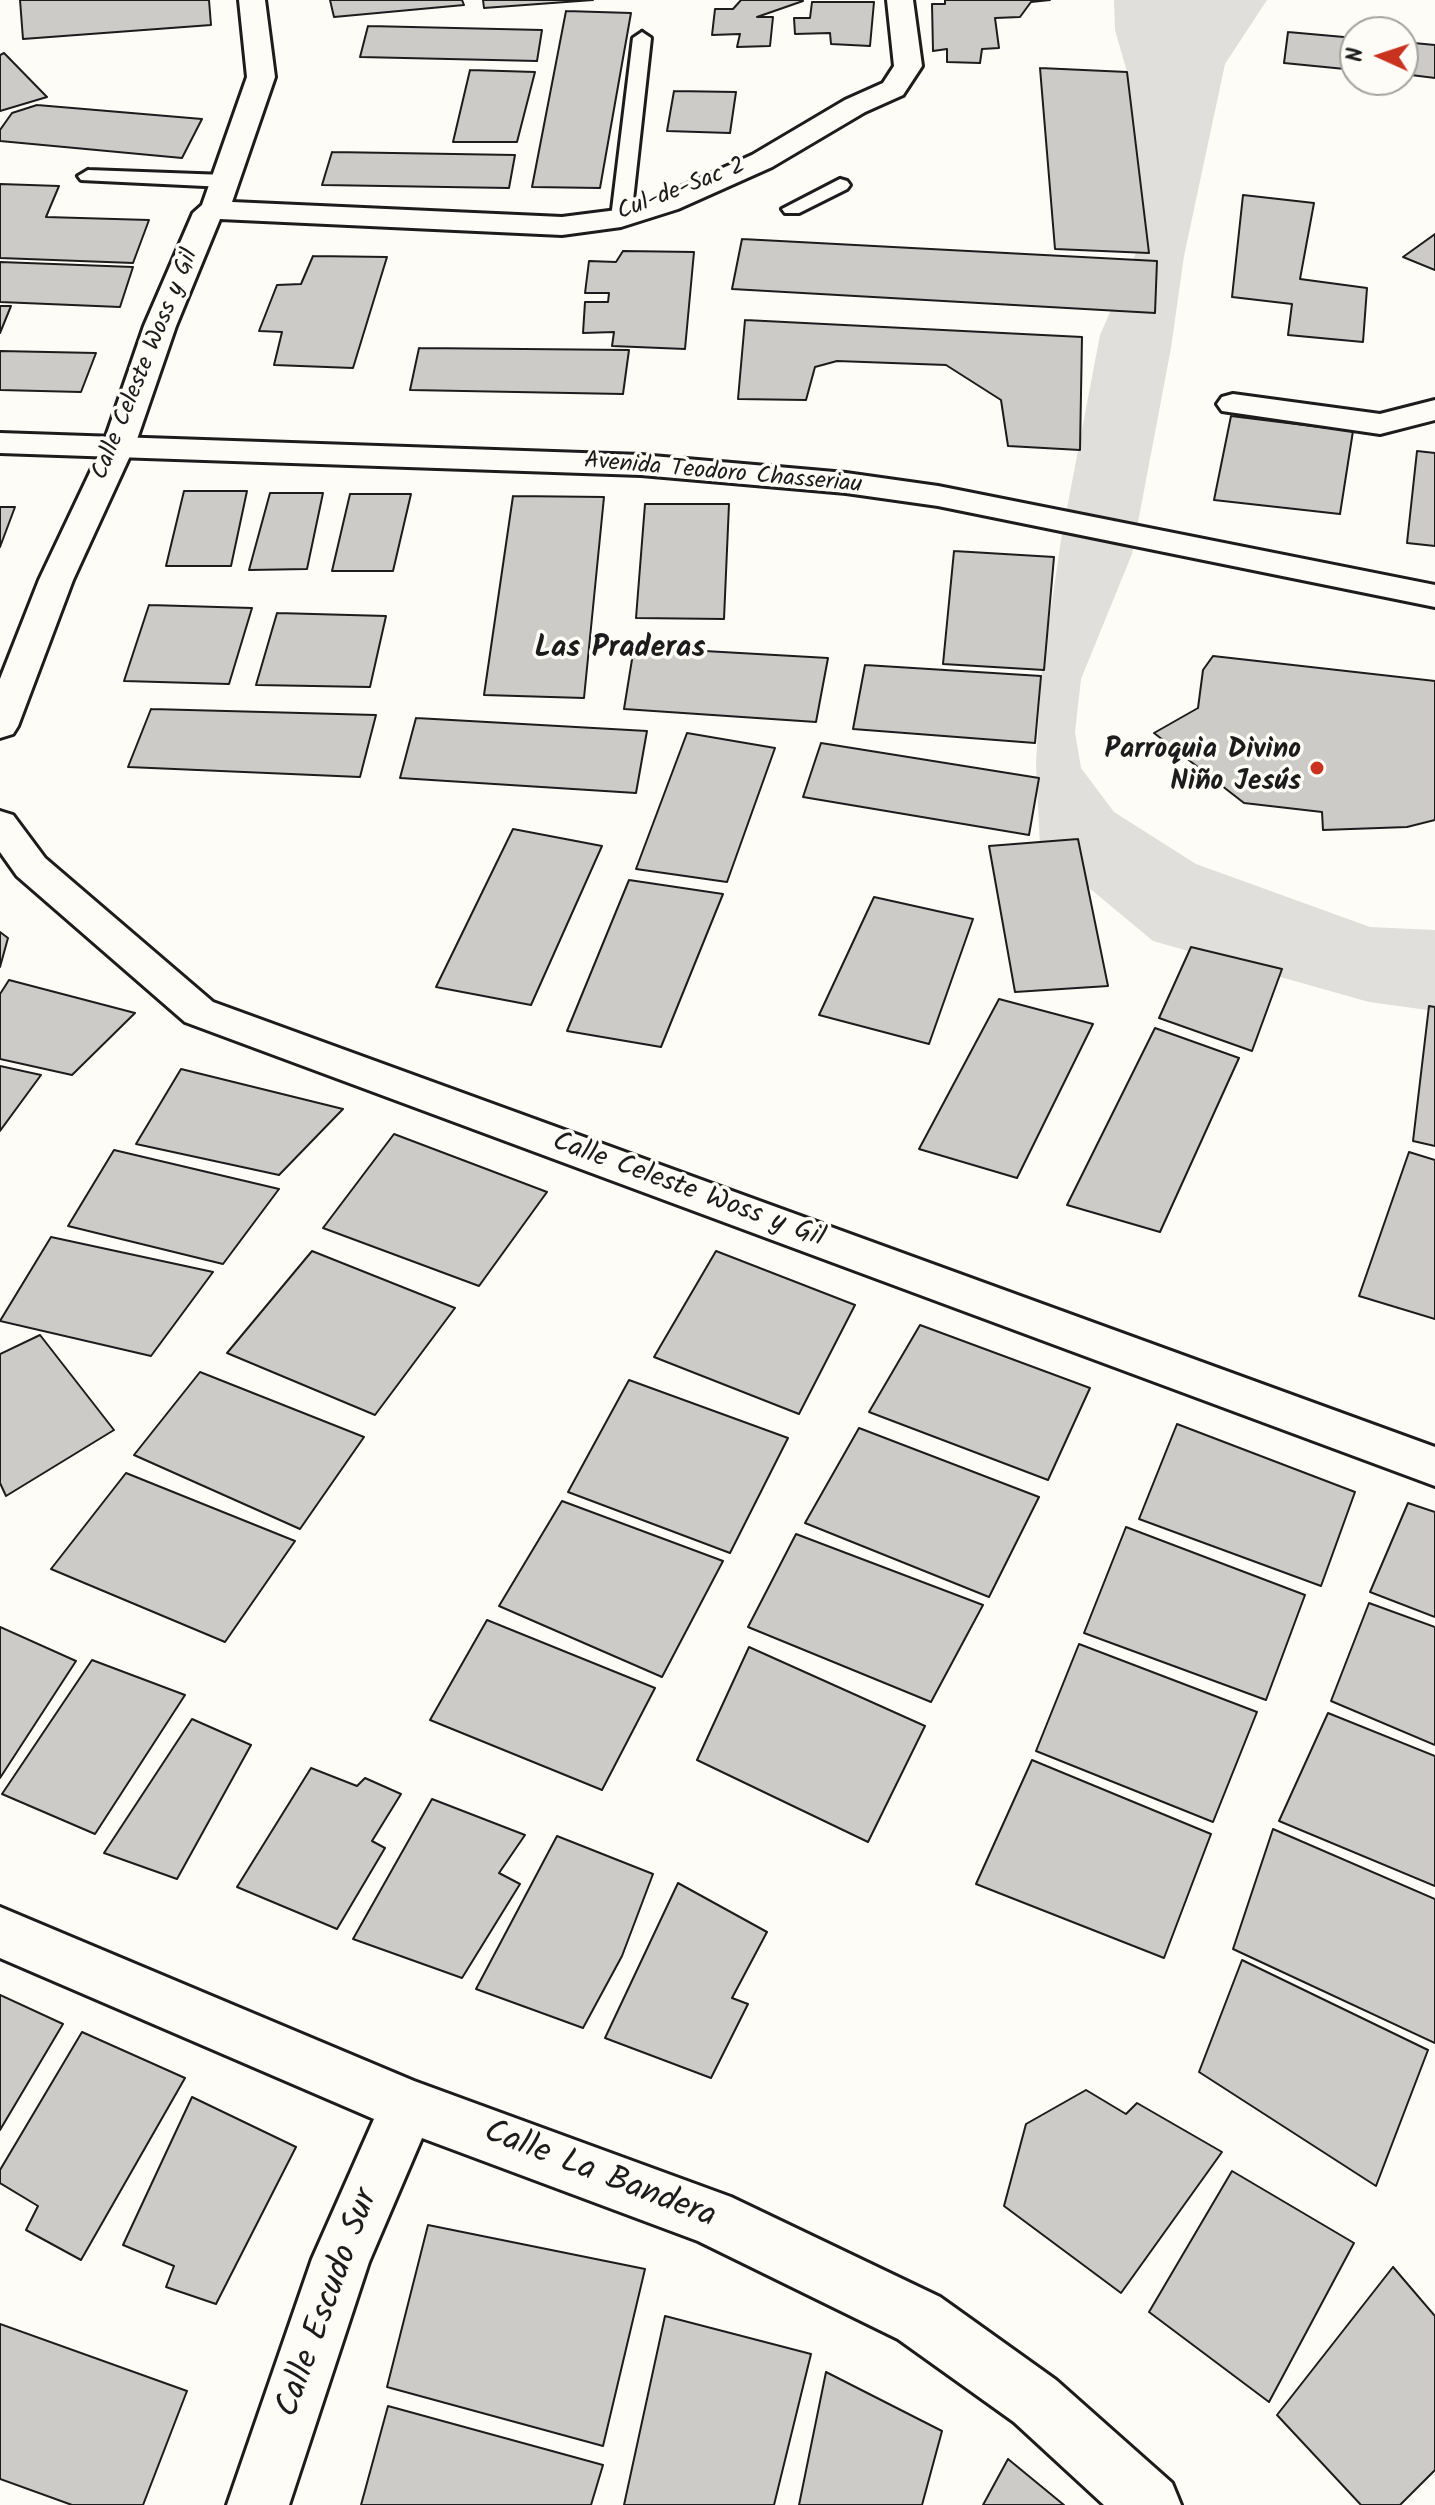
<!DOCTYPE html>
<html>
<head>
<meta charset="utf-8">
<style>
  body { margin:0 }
  #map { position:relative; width:1435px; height:2505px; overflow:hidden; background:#fdfcf7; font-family:Kalam,sans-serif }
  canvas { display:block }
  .north { position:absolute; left:1339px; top:16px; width:80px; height:80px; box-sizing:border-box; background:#fdfcf7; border:2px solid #a3a29f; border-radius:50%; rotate:273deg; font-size:22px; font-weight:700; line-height:32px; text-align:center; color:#1c1c1c }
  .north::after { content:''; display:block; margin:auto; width:28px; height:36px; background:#c8321e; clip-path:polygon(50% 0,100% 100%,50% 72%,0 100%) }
</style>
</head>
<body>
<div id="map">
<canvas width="1435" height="2505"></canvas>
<div class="north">N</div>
</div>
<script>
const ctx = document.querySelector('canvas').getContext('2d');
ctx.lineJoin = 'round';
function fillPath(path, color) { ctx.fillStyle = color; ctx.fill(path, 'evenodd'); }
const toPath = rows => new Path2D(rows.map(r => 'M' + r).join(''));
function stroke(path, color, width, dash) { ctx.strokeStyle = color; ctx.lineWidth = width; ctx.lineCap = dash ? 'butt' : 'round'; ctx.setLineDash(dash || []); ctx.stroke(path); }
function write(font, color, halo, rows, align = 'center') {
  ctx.font = font + ' Kalam,sans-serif'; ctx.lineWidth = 7; ctx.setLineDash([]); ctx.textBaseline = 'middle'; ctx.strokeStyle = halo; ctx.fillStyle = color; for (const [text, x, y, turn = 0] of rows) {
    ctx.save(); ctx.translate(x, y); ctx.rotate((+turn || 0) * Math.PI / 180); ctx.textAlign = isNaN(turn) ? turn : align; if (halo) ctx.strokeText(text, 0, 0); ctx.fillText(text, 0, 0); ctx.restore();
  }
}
fillPath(toPath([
  [1114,0,1267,0,1225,64,1184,256,1171,348,1132,554,1081,679,1075,732,1081,768,1114,812,1196,864,1370,927,1435,930,1435,1011,1369,1002,1153,941,1040,847,1036,764,1041,676,1061,540,1100,335,1136,253,1127,72,1115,30]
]), '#e0dfdb');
const building = toPath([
  [20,0,209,0,211,25,23,39,20,0],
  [330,0,462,0,464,5,334,17,330,0],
  [483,0,593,0,484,8,483,0],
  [741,0,801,0,803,1,757,17,773,17,770,46,737,47,740,34,712,35,715,9,733,9,741,0],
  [945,0,1050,0,1031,2,1020,17,995,18,999,48,982,49,980,63,947,62,947,49,933,51,932,4,945,4,945,0],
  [812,2,874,2,870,46,831,44,830,33,795,34,794,18,810,18,812,2],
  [566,11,631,13,600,188,532,187,566,11],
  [368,26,542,30,537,61,360,57,368,26],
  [1288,32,1355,38,1355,70,1284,63,1288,32],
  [1403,42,1435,45,1435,78,1403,74,1403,42],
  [4,53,47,97,0,111,0,55,4,53],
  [1040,68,1127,72,1149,253,1055,249,1040,68],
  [470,70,535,72,517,142,453,142,470,70],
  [674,91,736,92,730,133,667,131,674,91],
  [37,105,202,119,182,158,0,141,0,130,12,113,37,105],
  [332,152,515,155,509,188,322,185,332,152],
  [0,184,59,186,46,217,149,220,133,263,0,258,0,184],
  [1243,195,1314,203,1300,279,1367,288,1363,342,1288,335,1292,304,1232,297,1243,195],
  [1435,234,1435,270,1403,257,1435,234],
  [742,239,1157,261,1155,313,732,289,742,239],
  [623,251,694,252,685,349,612,346,614,332,583,333,585,302,608,302,609,293,585,293,589,261,616,262,623,251],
  [313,256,387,257,353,368,274,365,282,332,259,331,277,285,301,284,313,256],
  [0,262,133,267,120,307,0,302,0,262],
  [0,306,11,306,0,333,0,306],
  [745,320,1082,337,1080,450,1008,446,1001,400,946,365,837,361,815,367,806,400,738,399,745,320],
  [419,348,629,350,623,394,410,390,419,348],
  [0,351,96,353,81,392,0,390,0,351],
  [1231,416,1353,431,1340,514,1214,500,1231,416],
  [1417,451,1435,453,1435,546,1407,543,1417,451],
  [184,491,247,491,231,566,166,566,184,491],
  [270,493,323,493,307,569,249,570,270,493],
  [350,494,411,494,393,571,332,571,350,494],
  [513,496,604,497,584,698,484,695,513,496],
  [645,504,729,504,724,619,636,618,645,504],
  [0,507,15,507,0,547,0,507],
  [954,551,1054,557,1044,670,943,664,954,551],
  [149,605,252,608,229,684,124,681,149,605],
  [277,613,386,616,370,687,256,685,277,613],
  [634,647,828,658,816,722,624,709,634,647],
  [1213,656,1435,681,1435,820,1407,827,1323,830,1322,812,1244,803,1154,733,1198,708,1203,670,1213,656],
  [865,665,1041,676,1035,743,853,729,865,665],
  [151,709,376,715,360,777,128,767,151,709],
  [416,718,647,731,636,793,400,778,416,718],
  [687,733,775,748,727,882,636,869,687,733],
  [821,743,1039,778,1029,835,803,797,821,743],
  [513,829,602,846,531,1005,436,987,513,829],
  [1078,839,1108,986,1015,992,989,846,1078,839],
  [629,880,723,894,661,1047,567,1031,629,880],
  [874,897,973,919,929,1044,819,1015,874,897],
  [0,932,8,938,0,967,0,932],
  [1191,947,1282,969,1252,1051,1159,1018,1191,947],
  [9,980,135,1013,72,1075,0,1059,0,994,9,980],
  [999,999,1093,1024,1017,1178,919,1149,999,999],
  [1429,1006,1435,1007,1435,1146,1413,1141,1429,1006],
  [1155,1028,1239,1058,1160,1232,1067,1205,1155,1028],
  [0,1066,41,1075,0,1131,0,1066],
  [181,1069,343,1109,279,1175,136,1144,181,1069],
  [394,1134,547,1192,479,1286,323,1228,394,1134],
  [114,1150,279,1189,223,1264,68,1226,114,1150],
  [1409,1152,1435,1160,1435,1319,1359,1296,1409,1152],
  [51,1237,213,1272,151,1356,0,1321,51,1237],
  [312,1251,455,1308,375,1415,227,1353,312,1251],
  [716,1251,855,1305,799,1414,654,1357,716,1251],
  [920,1325,1090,1388,1048,1480,869,1412,920,1325],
  [40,1335,114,1430,6,1496,0,1483,0,1354,40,1335],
  [200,1372,364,1437,300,1529,134,1455,200,1372],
  [629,1380,788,1438,730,1553,568,1492,629,1380],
  [1177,1424,1355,1492,1321,1586,1139,1519,1177,1424],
  [859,1428,1039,1497,989,1597,805,1523,859,1428],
  [126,1473,295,1541,225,1642,51,1569,126,1473],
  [562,1501,723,1561,662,1677,499,1606,562,1501],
  [1408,1503,1435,1512,1435,1617,1370,1592,1408,1503],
  [1126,1527,1305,1595,1266,1700,1084,1633,1126,1527],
  [796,1534,983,1605,931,1702,748,1627,796,1534],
  [1369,1603,1435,1627,1435,1745,1331,1701,1369,1603],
  [487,1620,655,1688,602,1790,430,1720,487,1620],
  [0,1627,76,1661,0,1778,0,1627],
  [1079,1644,1257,1712,1213,1822,1036,1751,1079,1644],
  [749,1647,925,1726,868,1842,697,1760,749,1647],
  [92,1660,185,1695,95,1834,2,1794,92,1660],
  [1328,1713,1435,1756,1435,1886,1279,1821,1328,1713],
  [192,1719,251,1745,177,1879,104,1853,192,1719],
  [1032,1760,1211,1834,1164,1958,976,1884,1032,1760],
  [311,1768,357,1786,365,1778,401,1794,372,1841,385,1848,337,1929,237,1887,311,1768],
  [432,1799,525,1835,499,1873,520,1884,462,1978,353,1939,432,1799],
  [1273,1829,1435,1899,1435,2043,1233,1949,1273,1829],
  [557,1836,653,1874,622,1956,583,2028,476,1989,557,1836],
  [678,1883,767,1932,732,1998,748,2004,711,2078,605,2038,678,1883],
  [1242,1960,1428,2050,1376,2186,1199,2072,1242,1960],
  [0,1995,63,2024,0,2130,0,1995],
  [82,2032,185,2078,81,2260,26,2230,38,2206,0,2183,0,2170,82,2032],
  [1086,2090,1126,2114,1137,2103,1222,2152,1121,2293,1004,2206,1026,2124,1086,2090],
  [192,2097,296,2147,216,2304,166,2287,174,2266,123,2245,192,2097],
  [1232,2171,1354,2243,1269,2402,1149,2312,1232,2171],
  [428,2225,645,2269,603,2446,387,2387,428,2225],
  [1393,2267,1435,2316,1435,2470,1400,2505,1361,2505,1277,2415,1393,2267],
  [665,2316,811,2354,774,2505,624,2505,665,2316],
  [0,2324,187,2391,143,2505,72,2505,0,2479,0,2324],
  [826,2372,942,2431,922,2505,799,2505,826,2372],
  [388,2406,603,2465,591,2505,361,2505,388,2406],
  [1008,2459,1064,2505,983,2505,1008,2459]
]);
fillPath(building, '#cccbc8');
stroke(building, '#1c1c1c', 2);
const service = toPath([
  [642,32,651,38,631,218,621,224,611,218,633,38,642,32],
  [88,170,225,175,235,181,225,187,81,180,78,176,88,170],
  [840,179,847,181,850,185,847,189,799,213,785,213,782,209,840,179]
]);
const minor = toPath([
  [239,0,265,0,275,77,232,202,562,217,617,210,658,197,752,155,845,100,883,83,894,66,887,0,913,0,922,66,903,95,865,112,772,167,678,209,621,227,562,235,220,219,176,326,135,445,73,580,18,726,13,734,0,738,0,679,39,580,103,445,144,326,193,213,202,205,247,77,239,0],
  [1233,394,1380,414,1435,400,1435,420,1380,434,1222,411,1217,404,1222,397,1233,394],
  [0,811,13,815,45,858,213,1002,1435,1447,1435,1486,185,1022,17,876,0,852,0,811],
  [0,1907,414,2081,731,2197,940,2297,1056,2380,1172,2483,1181,2505,1104,2505,1014,2422,898,2339,698,2241,422,2138,369,2262,289,2505,227,2505,312,2259,374,2119,0,1958,0,1907]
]);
const tertiary = toPath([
  [0,433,641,455,846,473,938,486,1435,585,1435,607,938,506,846,493,641,475,0,453,0,433]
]);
stroke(service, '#1c1c1c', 6);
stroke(minor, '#1c1c1c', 6);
stroke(tertiary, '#1c1c1c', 6);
fillPath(service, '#fdfcf7');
fillPath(minor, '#fdfcf7');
fillPath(tertiary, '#fdfcf7');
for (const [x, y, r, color] of [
  [1317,768,8,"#c8321e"]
]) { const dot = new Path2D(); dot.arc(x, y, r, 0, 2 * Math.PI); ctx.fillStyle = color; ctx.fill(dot); stroke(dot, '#fdfcf7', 3); }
write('24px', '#1c1c1c', '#fdfcf7', [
  ["Cul-de-Sac 2",682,191,-21],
  ["Calle Celeste Woss y Gil",147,365,-68],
  ["Avenida Teodoro Chasseriau",723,475,5]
]);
write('bold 28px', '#1c1c1c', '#fdfcf7', [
  ["Parroquia Divino",1301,752],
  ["Niño Jesús",1301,784]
], 'right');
write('28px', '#1c1c1c', '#fdfcf7', [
  ["Calle Celeste Woss y Gil",688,1192,20]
]);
write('bold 30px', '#1c1c1c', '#fdfcf7', [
  ["Las Praderas",620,651]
]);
write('34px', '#1c1c1c', '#fdfcf7', [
  ["Calle La Bandera",599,2177,21],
  ["Calle Escudo Sur",330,2304,-70]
]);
</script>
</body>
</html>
